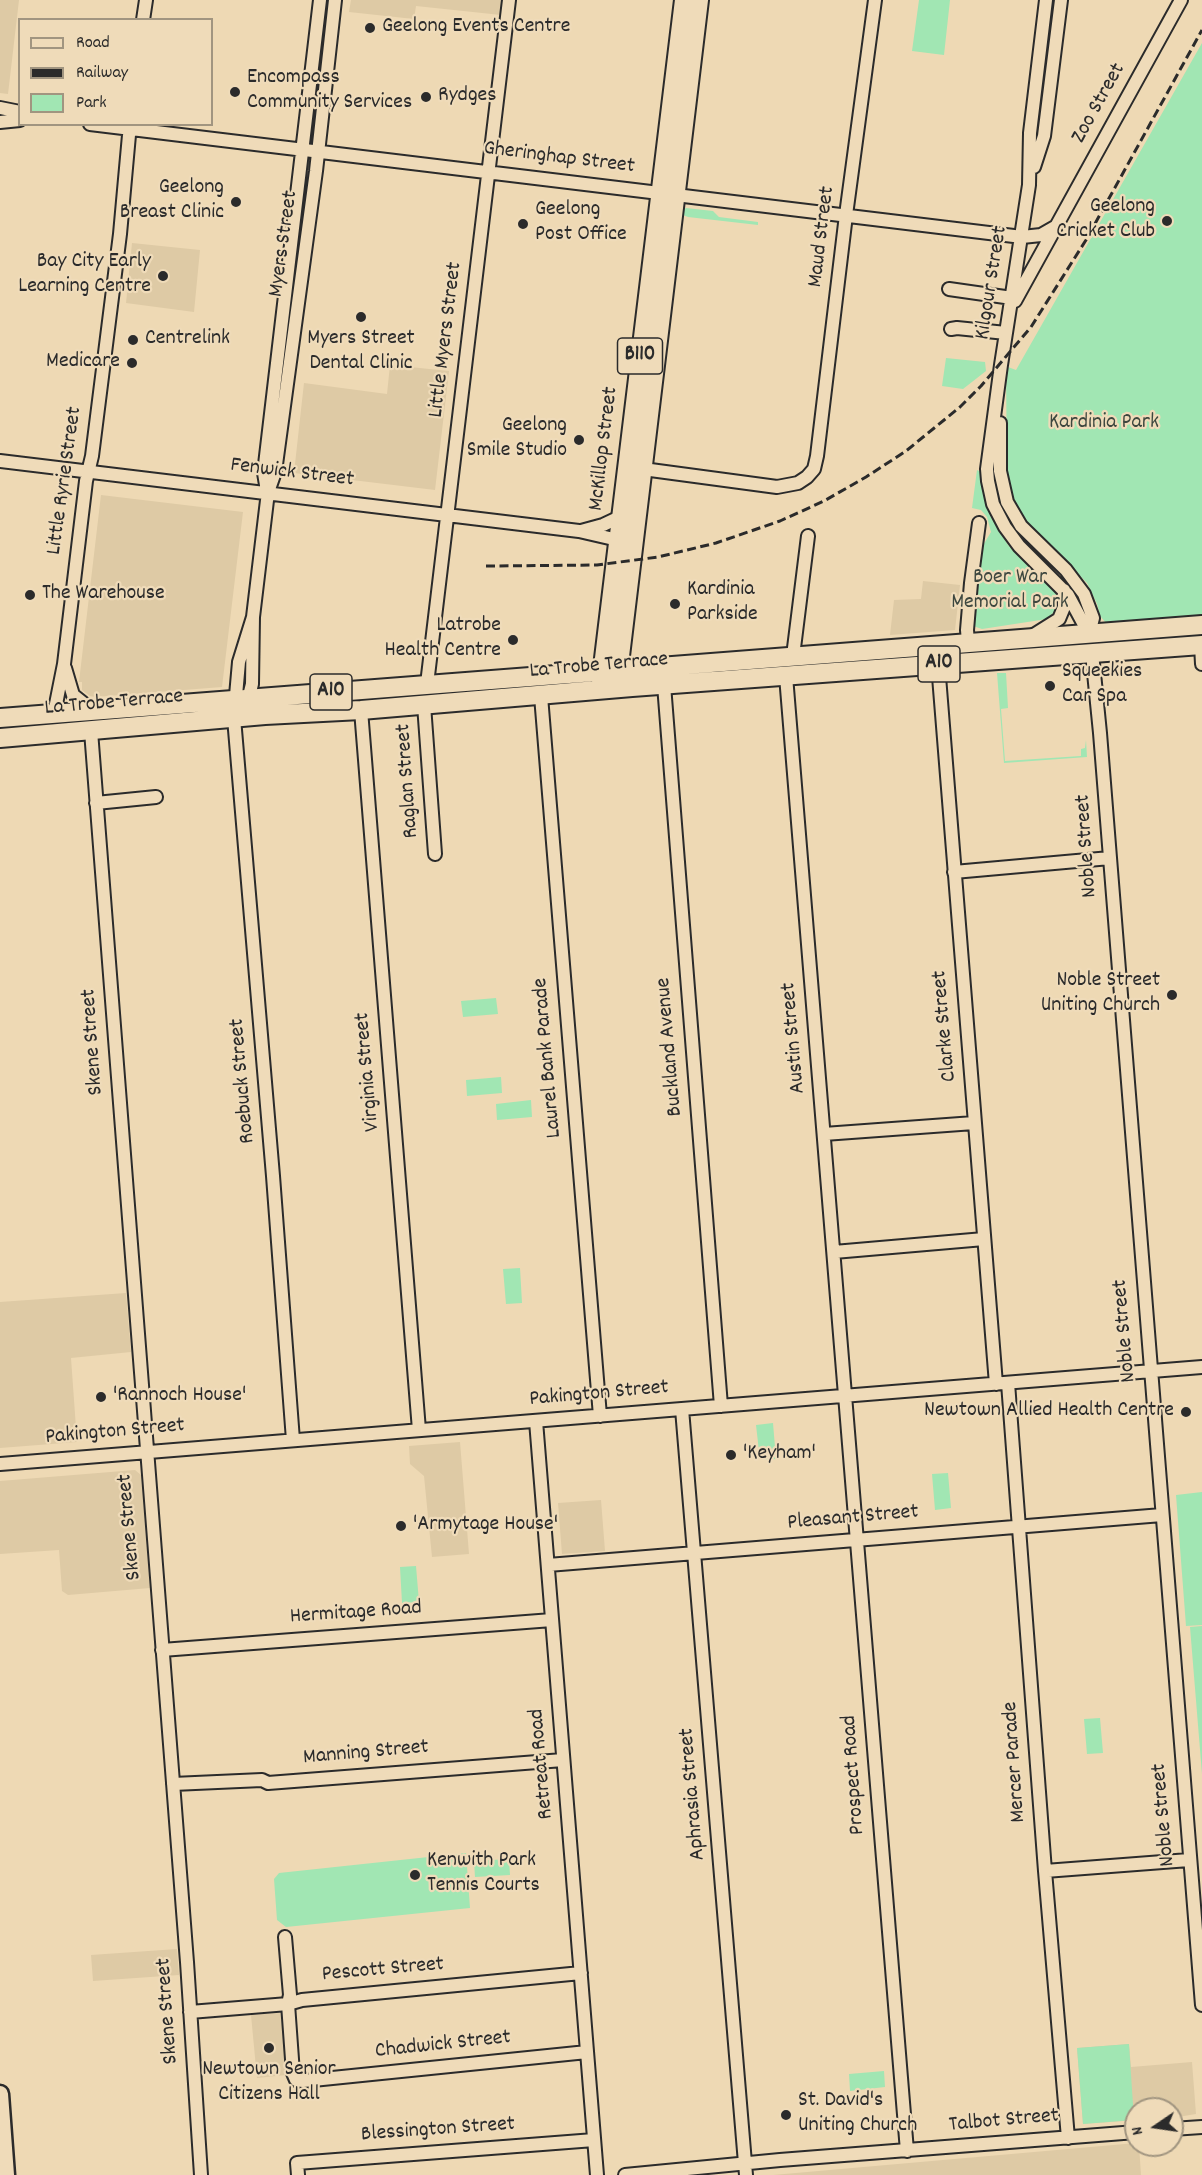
<!DOCTYPE html>
<html>
<head>
<meta charset="utf-8">
<style>
  body { margin:0 }
  #map { position:relative; width:1202px; height:2175px; overflow:hidden; background:#eed9b4; font-family:Dekko,sans-serif }
  canvas { display:block }
  .legend { position:absolute; left:18px; top:18px; width:195px; height:108px; box-sizing:border-box; background:#efdbb9; border:2px solid #a19580; margin:0; padding:8px 10px; list-style:none; font-size:18px; color:#2b2b2b }
  .legend li { display:flex; align-items:center; gap:12px; height:30px }
  .legend b { width:30px; border:2px solid #a19580 }
  .north { position:absolute; left:1124px; top:2097px; width:60px; height:60px; box-sizing:border-box; background:#efdbb9; border:2px solid #a19580; border-radius:50%; rotate:257deg; font-size:16px; font-weight:700; line-height:24px; text-align:center; color:#2b2b2b }
  .north::after { content:''; display:block; margin:auto; width:21px; height:27px; background:#2b2b2b; clip-path:polygon(50% 0,100% 100%,50% 72%,0 100%) }
</style>
</head>
<body>
<div id="map">
<canvas width="1202" height="2175"></canvas>
<ul class="legend">
<li><b style="height:8px;background:#efdbb9"></b>Road</li>
<li><b style="height:8px;background:#2b2b2b"></b>Railway</li>
<li><b style="height:16px;background:#a1e6b3"></b>Park</li>
</ul>
<div class="north">N</div>
</div>
<script>
const ctx = document.querySelector('canvas').getContext('2d');
ctx.lineJoin = 'round';
function fillPath(path, color) { ctx.fillStyle = color; ctx.fill(path, 'evenodd'); }
const toPath = rows => new Path2D(rows.map(r => 'M' + r).join(''));
function stroke(path, color, width, dash) { ctx.strokeStyle = color; ctx.lineWidth = width; ctx.lineCap = dash ? 'butt' : 'round'; ctx.setLineDash(dash || []); ctx.stroke(path); }
function write(font, color, halo, rows, align = 'center') {
  ctx.font = font + ' Dekko,sans-serif'; ctx.lineWidth = 4.5; ctx.setLineDash([]); ctx.textBaseline = 'middle'; ctx.strokeStyle = halo; ctx.fillStyle = color; for (const [text, x, y, turn = 0] of rows) {
    ctx.save(); ctx.translate(x, y); ctx.rotate((+turn || 0) * Math.PI / 180); ctx.textAlign = isNaN(turn) ? turn : align; if (halo) ctx.strokeText(text, 0, 0); ctx.fillText(text, 0, 0); ctx.restore();
  }
}
fillPath(toPath([
  [0,0,19,0,8,94,0,93],
  [351,0,503,0,501,15,416,6,414,19,349,12],
  [132,243,200,250,194,312,126,303],
  [390,365,449,371,435,490,294,473,304,383,387,394],
  [101,495,243,512,222,687,95,697,90,696,82,690,82,682,79,682],
  [923,581,960,585,955,630,890,635,894,600,921,599],
  [126,1293,131,1352,71,1358,77,1442,0,1448,0,1302],
  [460,1442,469,1554,432,1557,424,1476,410,1464,409,1446],
  [135,1470,141,1475,150,1588,68,1595,62,1591,59,1550,0,1554,0,1481],
  [601,1500,605,1551,562,1554,558,1503],
  [177,1949,179,1975,93,1981,91,1955],
  [281,2013,286,2075,257,2078,251,2015],
  [1129,2044,1131,2067,1192,2062,1196,2114,1172,2118,1172,2109,1136,2109,1136,2120,1083,2124,1077,2048],
  [1136,2143,1136,2145,1139,2145,1141,2175,773,2175]
]), '#decaa5');
fillPath(toPath([
  [919,0,950,0,944,55,912,51],
  [1202,43,1202,617,1107,624,1100,616,1097,604,1087,583,1025,521,1012,497,1007,475,1006,372,1008,367,1016,370],
  [686,208,713,211,719,217,758,222,758,225,688,217,683,215,684,209],
  [946,358,985,362,986,371,963,389,942,386],
  [977,470,981,472,985,498,991,515,1008,545,1046,581,1057,595,1059,603,1057,613,1054,612,1047,619,982,629,973,626,982,547,991,532,987,517,981,510,972,508],
  [997,673,1006,673,1008,708,1001,709,1005,761,1081,756,1081,749,1085,748,1086,740,1087,757,1004,763],
  [496,998,498,1014,463,1017,461,1001],
  [501,1077,502,1093,467,1096,466,1080],
  [531,1100,532,1117,497,1120,496,1104],
  [520,1268,522,1303,506,1304,503,1269],
  [773,1423,776,1459,760,1460,756,1425],
  [948,1473,951,1508,935,1510,932,1474],
  [1202,1492,1202,1625,1186,1626,1176,1495],
  [416,1566,419,1602,402,1603,400,1567],
  [1202,1626,1202,1774,1190,1627],
  [1100,1718,1103,1753,1087,1754,1084,1719],
  [466,1853,470,1908,286,1927,277,1920,274,1879,279,1873],
  [509,1859,510,1875,475,1877,474,1861],
  [1129,2044,1134,2120,1083,2124,1077,2048],
  [884,2071,885,2087,850,2091,849,2074]
]), '#a1e6b3');
const minor = toPath([
  [1046,0,1030,133,1029,185,1001,365,987,469,988,481,993,504,1005,527,1019,546,1068,595,1089,634],
  [143,20,146,0],
  [0,108,20,112],
  [0,122,20,120],
  [90,124,1022,237,1041,235,1055,227],
  [1034,167,1044,136,1061,0],
  [949,289,1012,298],
  [1015,301,1181,0],
  [951,329,957,328,1006,333],
  [1000,423,1000,471,1007,502,1021,526,1066,570,1084,594,1093,618,1089,634],
  [0,461,579,531,618,540],
  [643,469,777,487,798,483,807,477,814,469,817,456,846,215,875,0],
  [267,491,264,473,320,0],
  [581,531,603,525,620,517],
  [253,617,239,662,234,718,273,1176,293,1440],
  [1032,636,1059,619,1064,607,1064,590],
  [968,642,967,630,971,583,979,523],
  [1201,645,1202,664],
  [1092,653,1100,733,1202,2005],
  [793,656,808,536],
  [938,664,996,1384],
  [65,668,73,695,93,711],
  [786,676,907,2151],
  [427,684,509,0],
  [664,685,721,1406],
  [541,696,600,1416],
  [247,704,252,684,253,617,268,492,275,472,316,171,335,0],
  [424,705,435,854],
  [361,710,419,1430],
  [54,714,64,664,86,481,92,456,120,234,130,124],
  [91,731,187,1962,201,2175],
  [96,803,156,797],
  [954,872,1110,858],
  [824,1134,974,1123],
  [834,1252,984,1239],
  [1008,1383,1045,1871,1068,2138],
  [682,1409,746,2175],
  [536,1421,597,2175],
  [0,1464,1202,1367],
  [548,1565,1162,1515],
  [162,1650,552,1620],
  [173,1784,262,1780,268,1783,563,1760],
  [1045,1871,1189,1860],
  [285,1937,290,1995,288,2004,293,2073,296,2080,303,2081,587,2052],
  [190,2012,288,2004,302,2000,581,1973],
  [1172,2129,1202,2127],
  [298,2175,297,2163,594,2140],
  [625,2175,780,2160,1136,2132]
]);
const major = toPath([
  [0,2094,6,2175]
]);
const highway = toPath([
  [617,681,699,0],
  [601,683,684,0],
  [0,718,1202,625],
  [0,738,265,715,361,710,632,687,1202,645]
]);
stroke(minor, '#2b2b2b', 16);
stroke(major, '#2b2b2b', 21);
stroke(highway, '#2b2b2b', 22);
stroke(minor, '#efdbb9', 12);
stroke(major, '#efdbb9', 16);
stroke(highway, '#efdbb9', 18);
stroke(toPath([
  [486,566,597,565,658,557,716,543,780,521,824,501,866,477,906,451,960,407,981,386,1031,327,1086,240,1202,30]
]), '#2b2b2b', 3, [9, 4.5]);
for (const [x, y, r, color] of [
  [370,28,6,"#2b2b2b"],
  [235,92,6,"#2b2b2b"],
  [426,97,6,"#2b2b2b"],
  [236,202,6,"#2b2b2b"],
  [1167,221,6,"#2b2b2b"],
  [523,224,6,"#2b2b2b"],
  [163,276,6,"#2b2b2b"],
  [361,317,6,"#2b2b2b"],
  [133,340,6,"#2b2b2b"],
  [132,363,6,"#2b2b2b"],
  [579,440,6,"#2b2b2b"],
  [30,595,6,"#2b2b2b"],
  [675,604,6,"#2b2b2b"],
  [513,640,6,"#2b2b2b"],
  [1050,686,6,"#2b2b2b"],
  [1172,995,6,"#2b2b2b"],
  [101,1397,6,"#2b2b2b"],
  [1186,1412,6,"#2b2b2b"],
  [731,1455,6,"#2b2b2b"],
  [401,1526,6,"#2b2b2b"],
  [415,1875,6,"#2b2b2b"],
  [269,2048,6,"#2b2b2b"],
  [786,2115,6,"#2b2b2b"]
]) { const dot = new Path2D(); dot.arc(x, y, r, 0, 2 * Math.PI); ctx.fillStyle = color; ctx.fill(dot); stroke(dot, '#efdbb9', 2); }
for (const [x, y, w] of [
  [640,356,45],
  [939,664,42],
  [331,692,42]
]) { const box = new Path2D(); box.roundRect(x - w / 2, y - 18, w, 36, 4.5); ctx.fillStyle = '#efdbb9'; ctx.fill(box); stroke(box, '#2b2b2b', 1.5); }
write('bold 21px', '#2b2b2b', null, [
  ["B110",640,356],
  ["A10",939,664],
  ["A10",331,692]
]);
write('22px', '#2b2b2b', '#efdbb9', [
  ["Geelong Events Centre",382,28],
  ["Encompass",247,79],
  ["Community Services",247,104],
  ["Rydges",438,97],
  ["Geelong",224,189,"right"],
  ["Breast Clinic",224,214,"right"],
  ["Geelong",1155,208,"right"],
  ["Cricket Club",1155,233,"right"],
  ["Geelong",535,211],
  ["Post Office",535,236],
  ["Bay City Early",151,263,"right"],
  ["Learning Centre",151,288,"right"],
  ["Centrelink",145,340],
  ["Myers Street",361,340,"center"],
  ["Dental Clinic",361,365,"center"],
  ["Medicare",120,363,"right"],
  ["Geelong",567,427,"right"],
  ["Smile Studio",567,452,"right"],
  ["Kardinia",687,591],
  ["Parkside",687,616],
  ["The Warehouse",42,595],
  ["Latrobe",501,627,"right"],
  ["Health Centre",501,652,"right"],
  ["Squeekies",1062,673],
  ["Car Spa",1062,698],
  ["Noble Street",1160,982,"right"],
  ["Uniting Church",1160,1007,"right"],
  ["'Rannoch House'",113,1397],
  ["Newtown Allied Health Centre",1174,1412,"right"],
  ["'Keyham'",743,1455],
  ["'Armytage House'",413,1526],
  ["Kenwith Park",427,1862],
  ["Tennis Courts",427,1887],
  ["Newtown Senior",269,2071,"center"],
  ["Citizens Hall",269,2096,"center"],
  ["St. David's",798,2102],
  ["Uniting Church",798,2127]
], 'left');
write('22px', '#2b2b2b', '#efdbb9', [
  ["Zoo Street",1100,104,-61],
  ["Gheringhap Street",559,159,7],
  ["Maud Street",823,237,-83],
  ["Myers Street",285,244,-82],
  ["Kilgour Street",993,283,-81],
  ["Little Myers Street",447,340,-83],
  ["McKillop Street",605,449,-83],
  ["Fenwick Street",292,474,7],
  ["Little Ryrie Street",66,481,-82],
  ["La Trobe Terrace",599,667,-5],
  ["La Trobe Terrace",114,704,-5],
  ["Raglan Street",409,781,-94],
  ["Noble Street",1088,846,-94],
  ["Clarke Street",946,1026,-95],
  ["Austin Street",795,1038,-95],
  ["Skene Street",94,1042,-94],
  ["Buckland Avenue",671,1047,-95],
  ["Laurel Bank Parade",549,1058,-95],
  ["Virginia Street",369,1072,-95],
  ["Roebuck Street",244,1081,-95],
  ["Noble Street",1126,1331,-95],
  ["Pakington Street",599,1395,-5],
  ["Pakington Street",115,1433,-5],
  ["Pleasant Street",853,1519,-5],
  ["Skene Street",131,1527,-95],
  ["Hermitage Road",356,1614,-4],
  ["Manning Street",366,1754,-5],
  ["Mercer Parade",1016,1762,-94],
  ["Retreat Road",543,1764,-95],
  ["Prospect Road",855,1775,-94],
  ["Aphrasia Street",694,1794,-95],
  ["Noble Street",1165,1815,-95],
  ["Pescott Street",383,1971,-5],
  ["Skene Street",169,2011,-94],
  ["Chadwick Street",443,2046,-6],
  ["Talbot Street",1004,2122,-5],
  ["Blessington Street",438,2131,-4]
]);
write('22px', '#3d473f', '#efdbb9', [
  ["Kardinia Park",1104,424],
  ["Boer War",1010,579],
  ["Memorial Park",1010,604]
]);
</script>
</body>
</html>
